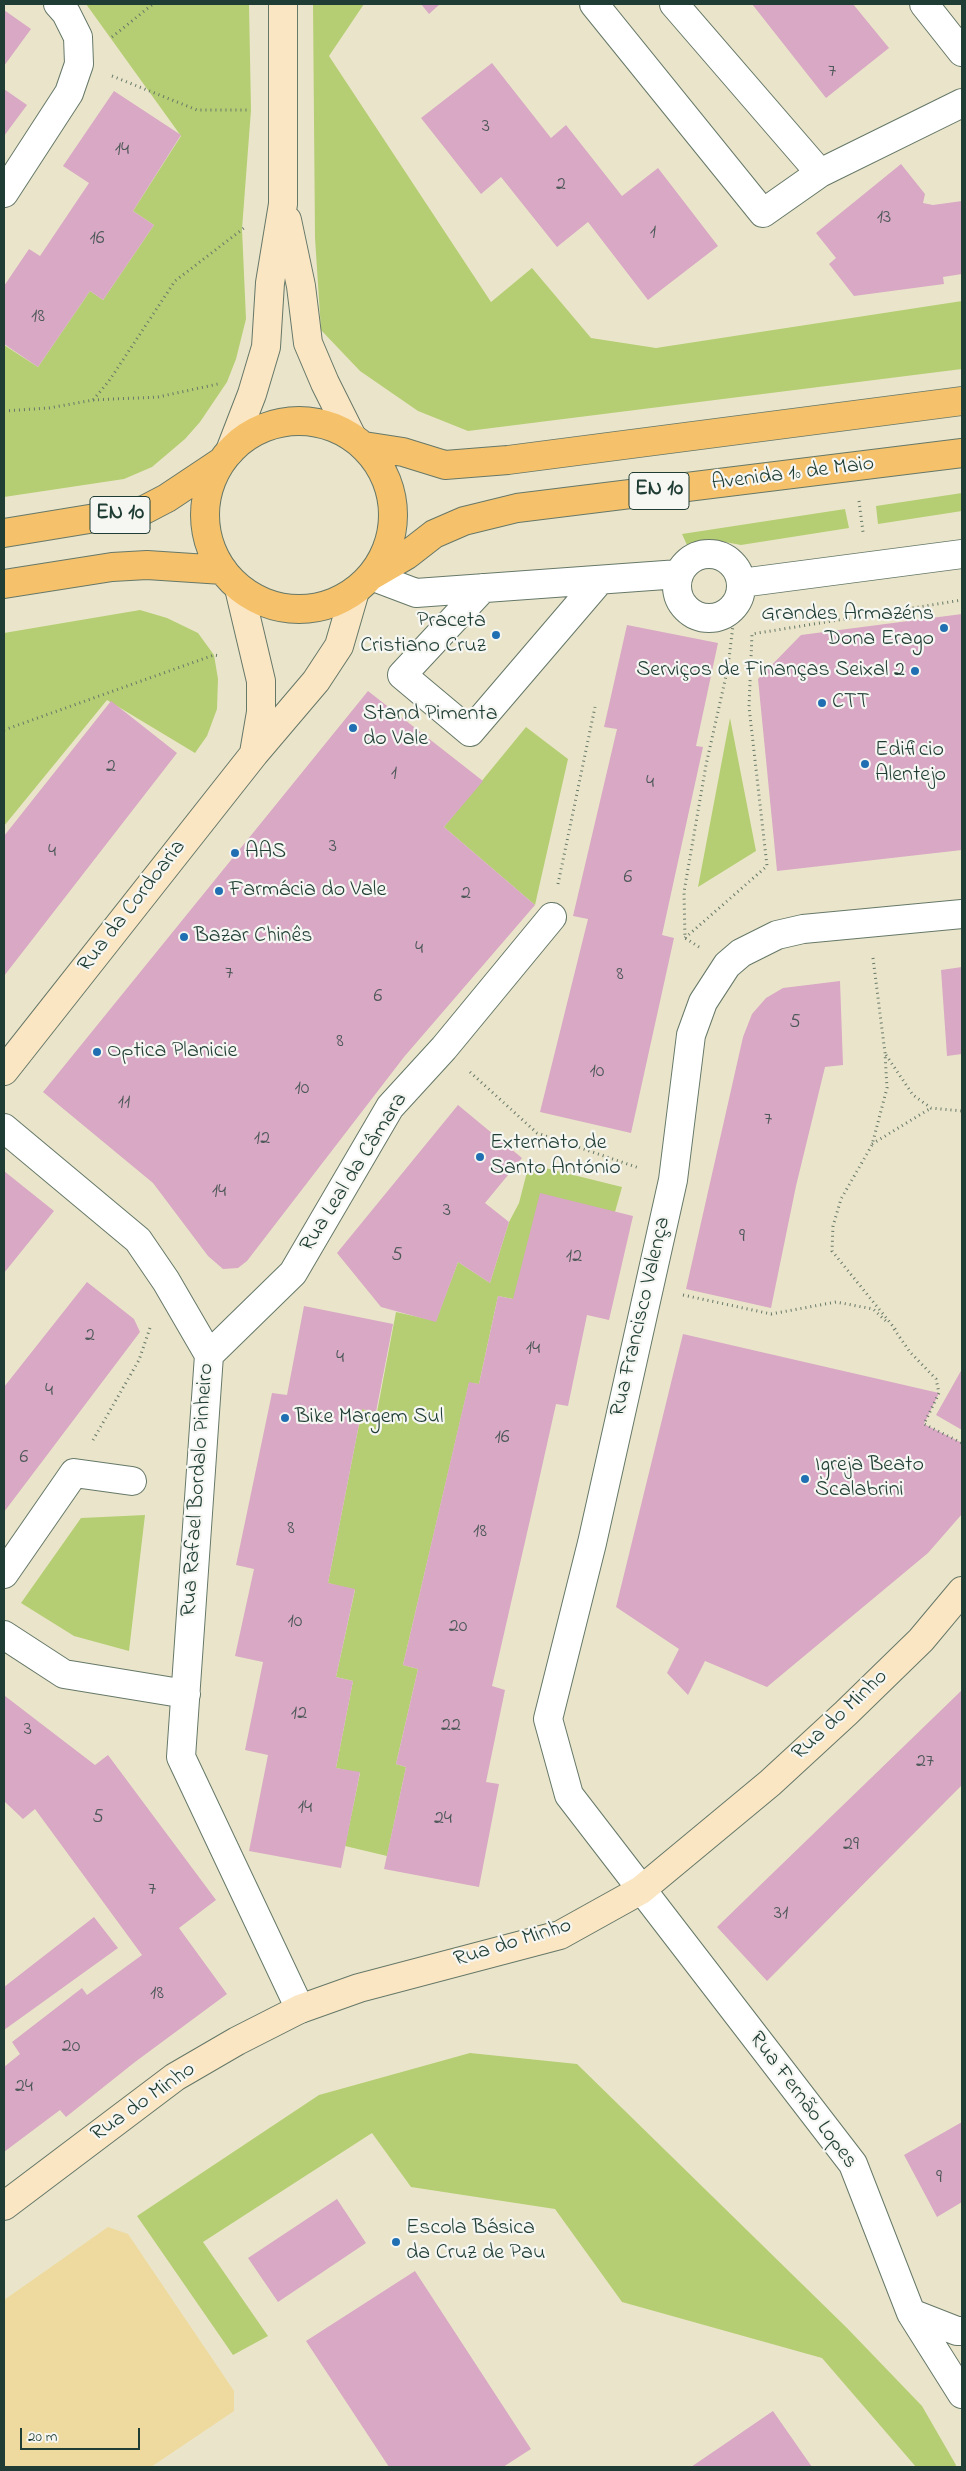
<!DOCTYPE html>
<html>
<head>
<meta charset="utf-8">
<style>
  body { margin:0 }
  #map { position:relative; width:966px; height:2471px; overflow:hidden; background:#eae5ca; font-family:"Indie Flower",sans-serif }
  canvas { display:block }
  .frame { position:absolute; inset:0; border:5px solid #1f3d34; pointer-events:none }
  .scale { position:absolute; left:20px; top:2428px; width:120px; height:22px; box-sizing:border-box; border:2px solid #1f3d34; border-top:0; padding-left:6px; font-size:15px; line-height:18px; white-space:nowrap; color:#1f3d34; -webkit-text-stroke:4px #f6f6f2; paint-order:stroke }
</style>
</head>
<body>
<div id="map">
<canvas width="966" height="2471"></canvas>
<div class="frame"></div>
<div class="scale">20 m</div>
</div>
<script>
const ctx = document.querySelector('canvas').getContext('2d');
ctx.lineJoin = 'round';
function fillPath(path, color) { ctx.fillStyle = color; ctx.fill(path, 'evenodd'); }
const toPath = rows => new Path2D(rows.map(r => 'M' + r).join(''));
function stroke(path, color, width, dash) { ctx.strokeStyle = color; ctx.lineWidth = width; ctx.lineCap = dash ? 'butt' : 'round'; ctx.setLineDash(dash || []); ctx.stroke(path); }
function write(font, color, halo, rows, align = 'center') {
  ctx.font = font + ' "Indie Flower",sans-serif'; ctx.lineWidth = 4.5; ctx.setLineDash([]); ctx.textBaseline = 'middle'; ctx.strokeStyle = halo; ctx.fillStyle = color; for (const [text, x, y, turn = 0] of rows) {
    ctx.save(); ctx.translate(x, y); ctx.rotate((+turn || 0) * Math.PI / 180); ctx.textAlign = isNaN(turn) ? turn : align; if (halo) ctx.strokeText(text, 0, 0); ctx.fillText(text, 0, 0); ctx.restore();
  }
}
fillPath(toPath([
  [86,4,249,4,251,110,242,229,246,319,236,359,227,382,200,422,185,439,152,467,124,479,4,497,4,345,38,367,90,291,103,300,154,225,133,211,181,136],
  [313,4,364,4,329,56,491,302,532,268,591,338,656,348,962,301,962,369,468,431,418,411,360,371,321,330,315,238],
  [962,493,962,511,878,524,876,506],
  [845,509,849,528,741,545,709,539,687,545,682,534],
  [140,610,167,618,198,633,214,655,218,679,217,709,207,736,195,753,107,700,4,826,4,633],
  [730,718,756,851,698,887],
  [526,727,568,759,535,905,444,827],
  [529,1164,622,1187,615,1212,513,1299,498,1296,479,1384,469,1383,403,1665,418,1669,396,1764,406,1767,387,1856,345,1846,360,1773,336,1768,353,1681,336,1677,355,1590,328,1583,362,1409,377,1412,396,1312,436,1321,458,1262,490,1283,509,1222,519,1203],
  [145,1515,129,1651,74,1636,21,1603,81,1518],
  [470,2053,577,2064,847,2328,922,2406,956,2465,955,2467,916,2467,822,2358,622,2302,555,2209,411,2187,372,2133,203,2242,268,2336,233,2355,137,2216,319,2095]
]), '#b5ce73');
fillPath(toPath([
  [108,2227,128,2234,234,2391,234,2411,151,2467,4,2467,4,2300]
]), '#eeda9e');
fillPath(toPath([
  [421,4,440,4,429,14],
  [752,4,853,4,889,48,826,98],
  [4,10,31,29,4,66],
  [492,63,551,138,566,125,622,196,658,168,718,246,648,300,588,222,557,247,501,177,481,194,421,118],
  [4,89,27,105,4,136],
  [114,91,181,135,133,211,154,225,103,300,90,291,38,367,4,344,4,286,29,249,40,256,89,183,63,166],
  [901,164,925,194,923,203,933,205,962,201,962,274,943,277,944,284,854,296,829,264,836,258,816,233],
  [962,614,962,850,777,871,758,679,801,635],
  [627,625,718,643,696,746,703,747,662,935,674,938,631,1133,540,1112,588,919,573,916,617,729,604,727],
  [368,691,483,781,444,827,535,905,404,1057,247,1261,238,1268,223,1269,208,1256,153,1183,43,1092],
  [111,701,177,753,4,976,4,836],
  [962,967,962,1054,947,1056,941,970],
  [840,981,843,1065,825,1067,796,1186,771,1308,686,1289,743,1037,752,1014,766,998,783,988],
  [458,1105,522,1158,485,1203,509,1222,490,1283,458,1262,436,1322,381,1307,337,1253],
  [4,1171,54,1211,4,1273],
  [540,1193,633,1216,609,1320,587,1315,568,1406,556,1404,535,1498,492,1686,505,1690,486,1782,499,1784,479,1887,384,1869,406,1767,396,1764,418,1669,403,1665,469,1382,479,1384,498,1296,513,1299],
  [87,1282,134,1319,140,1332,4,1512,4,1387],
  [304,1306,393,1324,376,1412,362,1409,328,1583,355,1589,336,1677,353,1681,336,1768,360,1772,341,1868,249,1851,268,1755,245,1750,263,1662,235,1656,254,1569,236,1565,272,1393,287,1395],
  [683,1334,939,1393,924,1424,962,1443,962,1514,928,1553,767,1687,705,1661,688,1695,667,1673,679,1649,616,1607],
  [962,1369,962,1430,936,1415],
  [962,1690,962,1785,767,1981,717,1927],
  [5,1696,95,1765,108,1755,216,1900,179,1928,227,1994,135,2062,66,2117,60,2110,4,2152,4,2067,20,2054,12,2042,82,1988,87,1995,142,1955,35,1809,23,1819,4,1801],
  [94,1917,118,1948,4,2030,4,1987],
  [962,2122,962,2202,937,2217,904,2155],
  [337,2199,366,2243,278,2302,248,2258],
  [415,2271,531,2449,503,2467,389,2467,306,2341],
  [773,2411,812,2467,691,2467]
]), '#d8a8c4');
const street = toPath([
  [594,4,763,213,820,173,962,103],
  [674,4,820,173],
  [924,4,962,52],
  [4,193,69,93,79,64,78,37,66,13,58,4],
  '677 586a32 32 0 1 1 64 0a32 32 0 1 1-64 0Z',
  [371,576,416,593,679,574],
  [741,583,962,554],
  [483,588,402,675,470,732,600,580],
  [962,914,803,929,777,935,741,953,727,965,703,1002,691,1035,673,1180,592,1543,548,1719,569,1795,853,2164,911,2313,957,2331,962,2331],
  [4,1128,138,1240,166,1281,209,1355,181,1757,300,2009],
  [209,1355,293,1273,390,1107,444,1048,552,917],
  [4,1574,74,1473,132,1481],
  [4,1635,64,1674,186,1694],
  [911,2313,962,2394]
]);
const secondary = toPath([
  [287,220,301,286,308,343,325,383,352,437],
  [230,451,252,394,266,347,270,283,283,204,283,4],
  [239,588,261,681,261,712,254,753],
  [4,1071,254,754,316,681,339,646,355,591],
  [4,2206,175,2077,237,2041,300,2009,359,1988,560,1935,641,1890,770,1783,846,1713,921,1640,962,1591]
]);
const primary = toPath([
  '205 515a94 94 0 1 1 188 0a94 94 0 1 1-188 0Z',
  [364,446,403,452,445,465,508,460,962,401],
  [4,533,144,510,167,498,221,462],
  [371,576,407,555,434,534,464,521,517,508,962,453],
  [4,584,112,567,147,565,223,570]
]);
stroke(street, '#667868', 30);
stroke(secondary, '#667868', 30);
stroke(primary, '#667868', 30);
stroke(toPath([
  [112,37,153,4],
  [112,76,197,110,249,110],
  [93,400,158,397,218,384],
  [4,411,49,408,93,400,109,381,175,281,244,228],
  [859,501,863,532],
  [4,730,214,655,220,656],
  [558,884,595,707],
  [685,938,767,866,749,707,752,634,962,600],
  [699,947,685,938,684,892,706,765,728,667,734,617],
  [873,958,885,1053,887,1088,872,1145,841,1199,833,1226,832,1251,896,1330],
  [886,1055,913,1095,931,1108,962,1111],
  [470,1072,537,1133,639,1168],
  [872,1144,931,1108],
  [683,1295,771,1314,836,1302,873,1309,888,1323],
  [894,1329,910,1352,936,1379,939,1393,924,1424,962,1443],
  [93,1440,139,1360,151,1325]
]), '#667868', 3, [1, 4]);
stroke(street, '#fff', 28);
stroke(secondary, '#fbe6c4', 28);
stroke(primary, '#f5c16b', 28);
for (const [x, y, r, color] of [
  [944,628,5,"#1f6fb2"],
  [496,635,5,"#1f6fb2"],
  [915,671,5,"#1f6fb2"],
  [822,703,5,"#1f6fb2"],
  [353,728,5,"#1f6fb2"],
  [865,764,5,"#1f6fb2"],
  [235,853,5,"#1f6fb2"],
  [219,891,5,"#1f6fb2"],
  [184,937,5,"#1f6fb2"],
  [97,1052,5,"#1f6fb2"],
  [480,1157,5,"#1f6fb2"],
  [285,1418,5,"#1f6fb2"],
  [805,1479,5,"#1f6fb2"],
  [396,2242,5,"#1f6fb2"]
]) { const dot = new Path2D(); dot.arc(x, y, r, 0, 2 * Math.PI); ctx.fillStyle = color; ctx.fill(dot); stroke(dot, '#f6f6f2', 2); }
write('20px', '#4d5858', null, [
  ["7",832,73],
  ["3",486,128],
  ["14",122,151],
  ["2",561,186],
  ["13",884,219],
  ["1",653,234],
  ["16",97,240],
  ["18",38,318],
  ["2",111,768],
  ["1",394,775],
  ["4",650,784],
  ["3",333,848],
  ["4",52,853],
  ["6",628,879],
  ["2",466,895],
  ["4",419,950],
  ["7",229,975],
  ["8",620,976],
  ["6",378,998],
  ["5",795,1024],
  ["8",340,1043],
  ["10",597,1073],
  ["10",302,1090],
  ["11",124,1104],
  ["7",768,1121],
  ["12",262,1140],
  ["14",219,1193],
  ["3",447,1212],
  ["9",742,1238],
  ["5",397,1257],
  ["12",574,1258],
  ["2",90,1337],
  ["14",533,1350],
  ["4",340,1359],
  ["4",49,1392],
  ["16",502,1439],
  ["6",24,1459],
  ["8",291,1530],
  ["18",480,1533],
  ["10",295,1623],
  ["20",458,1628],
  ["12",299,1715],
  ["22",451,1727],
  ["3",28,1731],
  ["27",925,1763],
  ["14",305,1809],
  ["5",98,1819],
  ["24",443,1820],
  ["29",851,1846],
  ["7",152,1891],
  ["31",781,1915],
  ["18",157,1995],
  ["20",71,2048],
  ["24",24,2088],
  ["9",939,2179]
]);
for (const [x, y, w] of [
  [659,491,60],
  [120,515,60]
]) { const box = new Path2D(); box.roundRect(x - w / 2, y - 18.5, w, 37, 4); ctx.fillStyle = '#f6f6f2'; ctx.fill(box); stroke(box, '#1f3d34', 1); }
write('bold 21px', '#1f3d34', null, [
  ["EN 10",659,491],
  ["EN 10",120,515]
]);
write('22px', '#1f3d34', '#f6f6f2', [
  ["Avenida 1º de Maio",793,475,-7],
  ["Rua da Cordoaria",133,907,-52],
  ["Rua Leal da Câmara",355,1173,-58],
  ["Rua Francisco Valença",642,1317,-77],
  ["Rua Rafael Bordalo Pinheiro",199,1490,-86],
  ["Rua do Minho",841,1716,-43],
  ["Rua do Minho",513,1944,-17],
  ["Rua Fernão Lopes",802,2101,53],
  ["Rua do Minho",144,2103,-35]
]);
write('22px', '#1f3d34', '#f6f6f2', [
  ["Grandes Armazéns",934,615,"right"],
  ["Dona Erago",934,640,"right"],
  ["Praceta",486,622,"right"],
  ["Cristiano Cruz",486,647,"right"],
  ["Serviços de Finanças Seixal 2",905,671,"right"],
  ["CTT",832,703],
  ["Stand Pimenta",363,715],
  ["do Vale",363,740],
  ["Edificio",875,751],
  ["Alentejo",875,776],
  ["AAS",245,853],
  ["Farmácia do Vale",229,891],
  ["Bazar Chinês",194,937],
  ["Optica Planicie",107,1052],
  ["Externato de",490,1144],
  ["Santo António",490,1169],
  ["Bike Margem Sul",295,1418],
  ["Igreja Beato",815,1466],
  ["Scalabrini",815,1491],
  ["Escola Básica",406,2229],
  ["da Cruz de Pau",406,2254]
], 'left');
</script>
</body>
</html>
